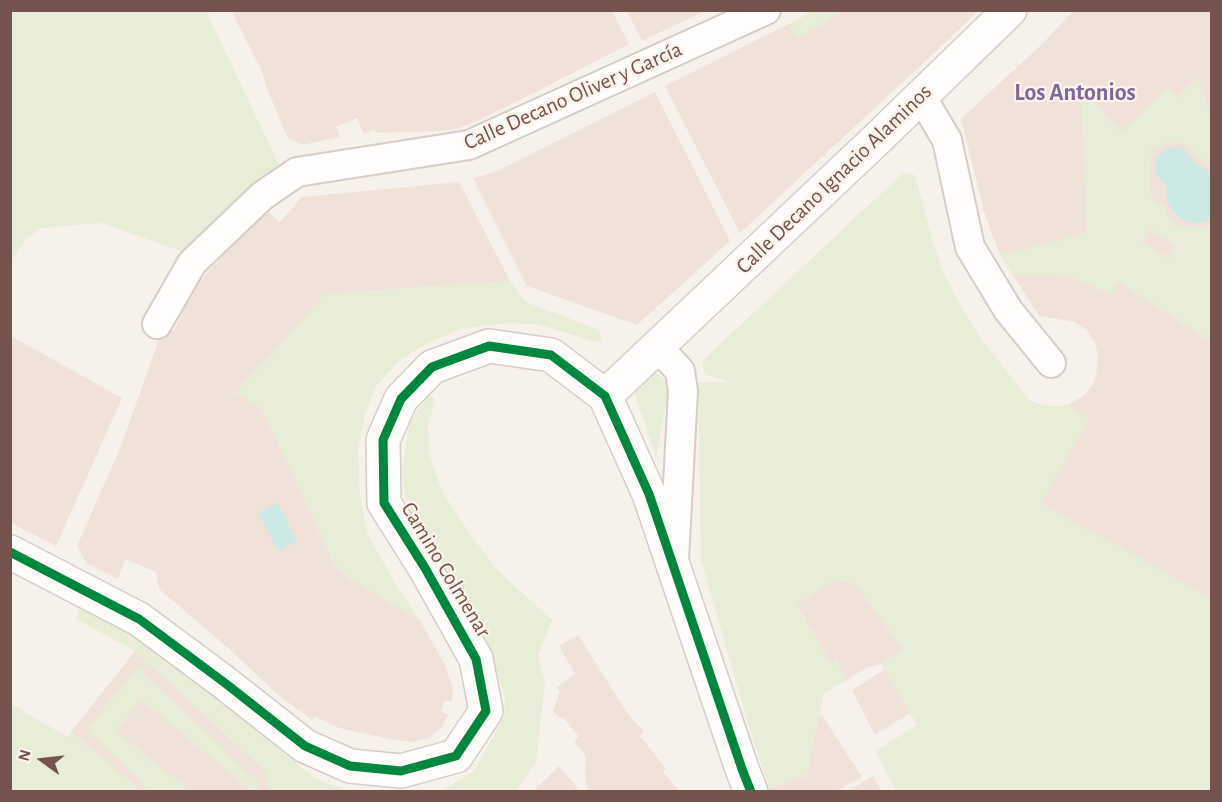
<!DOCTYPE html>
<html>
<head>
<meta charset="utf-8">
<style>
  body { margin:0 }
  #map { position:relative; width:1222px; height:802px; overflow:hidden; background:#f7f1eb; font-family:"Alegreya Sans",sans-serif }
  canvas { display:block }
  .frame { position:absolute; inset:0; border:12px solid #75534c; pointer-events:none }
  .north { position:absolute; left:12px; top:730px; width:60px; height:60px; -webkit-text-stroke:4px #fef4ed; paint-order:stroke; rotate:285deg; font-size:16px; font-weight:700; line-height:24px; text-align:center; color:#75534c }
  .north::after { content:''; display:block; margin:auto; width:21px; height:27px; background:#75534c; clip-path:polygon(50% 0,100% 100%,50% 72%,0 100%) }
</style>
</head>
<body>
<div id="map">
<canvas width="1222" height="802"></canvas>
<div class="frame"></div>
<div class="north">N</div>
</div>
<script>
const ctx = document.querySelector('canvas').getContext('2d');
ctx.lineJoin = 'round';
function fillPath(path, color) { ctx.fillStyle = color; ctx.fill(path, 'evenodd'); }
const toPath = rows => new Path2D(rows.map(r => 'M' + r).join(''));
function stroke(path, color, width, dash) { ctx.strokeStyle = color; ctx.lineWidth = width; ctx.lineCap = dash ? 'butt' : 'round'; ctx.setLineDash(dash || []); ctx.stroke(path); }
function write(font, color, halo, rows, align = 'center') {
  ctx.font = font + ' "Alegreya Sans",sans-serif'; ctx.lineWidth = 4.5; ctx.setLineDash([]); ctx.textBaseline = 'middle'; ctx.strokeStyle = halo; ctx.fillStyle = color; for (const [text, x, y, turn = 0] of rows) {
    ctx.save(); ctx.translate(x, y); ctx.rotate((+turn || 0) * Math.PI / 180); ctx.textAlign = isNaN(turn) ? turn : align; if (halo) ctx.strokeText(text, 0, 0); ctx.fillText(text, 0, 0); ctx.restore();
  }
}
fillPath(toPath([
  [233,11,612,11,629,44,530,95,468,125,459,128,441,131,377,133,374,129,364,134,357,118,336,127,340,137,307,144,302,144,289,138,285,132,266,86,262,71,233,15],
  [627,11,705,11,642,41],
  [815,11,978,11,933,54,740,233,665,86],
  [1073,11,1211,11,1212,686,1032,497,1028,399,1037,404,1048,406,1058,407,1068,405,1084,395,1092,386,1096,376,1098,355,1095,343,1087,331,1075,322,1039,316,1000,255,986,218,961,119,1041,45],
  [655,92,730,241,637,325,527,286,473,178,495,172,508,166],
  [459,182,510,281,325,294,262,409,335,565,352,581,359,583,421,622,445,665,453,689,452,701,444,701,441,712,448,715,441,728,429,738,412,742,395,740,339,728,314,716,312,720,277,694,227,647,159,589,156,572,125,559,118,579,86,563,77,546,121,446,163,328,174,331,189,297,205,275,266,210,280,222,302,197],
  [11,336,122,398,56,546,11,523],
  [833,580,855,583,903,650,877,666,867,667,847,680,836,660,831,663,796,605],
  [578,635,619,700,631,718,644,731,640,736,666,769,663,772,679,791,588,791,585,775,586,757,574,741,579,737,563,717,562,719,553,712,560,691,556,687,575,674,559,646],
  [135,651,265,770,309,792,11,792,11,704,67,737],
  [885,669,910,713,875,735,852,690],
  [820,712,862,777,837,791,835,789,830,792,770,792,769,788,806,776],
  [559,766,579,790,577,791,533,791],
  [873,776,881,791,850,791,849,790]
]), '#f0e2d9');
fillPath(toPath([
  [815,10,842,11,826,22,797,38,789,24],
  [11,11,206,11,280,167,184,252,101,223,41,228,26,239,11,261],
  [1199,76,1211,121,1211,165,1199,159,1187,146,1178,142,1161,145,1156,149,1154,147,1151,151,1154,154,1151,161,1151,172,1149,185,1151,194,1157,202,1163,206,1167,211,1167,215,1173,221,1172,225,1176,227,1178,224,1188,227,1201,227,1211,224,1211,342,1119,282,1111,295,1082,281,1057,276,1013,275,1000,255,1087,232,1081,87,1122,131,1168,88,1178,97],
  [1150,230,1175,246,1168,257,1143,242],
  [903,173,915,175,932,239,943,272,957,299,980,337,1028,399,1037,404,1048,406,1058,407,1068,405,1090,420,1041,503,1211,598,1211,791,896,791,876,751,917,725,881,663,903,650,855,583,833,580,796,606,831,663,836,660,847,680,824,693,806,776,769,788,749,727,701,560,698,382,733,383,710,376,705,373,702,361],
  [510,281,526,302,599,330,602,342,590,340,537,324,507,323,461,329,429,342,399,361,376,386,365,414,358,450,360,495,368,535,396,585,421,622,359,583,352,581,335,565,262,409,235,393,325,294],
  [654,372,670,384,656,458,634,390],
  [428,395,435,399,428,428,430,459,444,495,470,534,498,571,552,620,538,655,545,684,536,762,516,791,433,791,443,790,474,771,504,717,505,698,488,645,407,512,402,471,409,425],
  [82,599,143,638,316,779,349,791,272,791,269,789,265,770,135,651,76,619],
  [138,667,256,780,259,791,252,791,141,700,116,731,190,791,148,791,134,775,86,730],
  [11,704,66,737,71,731,133,783,139,791,11,791]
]), '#e7edd6');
fillPath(toPath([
  [1170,148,1179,148,1187,152,1195,164,1211,172,1211,218,1204,222,1192,223,1181,219,1172,211,1167,200,1167,188,1165,184,1160,179,1156,173,1155,165,1157,157,1162,152],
  [278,503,297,541,278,551,259,513]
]), '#cde9e6');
const street = toPath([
  [921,96,947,140,970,247,1008,310,1051,363],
  [157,324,192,263,262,196,297,172,469,145,766,10],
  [657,346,680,371,683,391,674,559]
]);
const secondary = toPath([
  [605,396,876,140,1010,10],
  [10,552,139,619,225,683,305,746,350,766,401,771,456,756,486,711,476,659,425,568,384,503,383,440,401,399,432,367,489,346,551,355,605,396,649,494,742,769,751,792]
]);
stroke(street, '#d6ccc8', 32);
stroke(secondary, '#d6ccc8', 36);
stroke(street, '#fefdfc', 28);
stroke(secondary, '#fefdfc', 33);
stroke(toPath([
  [10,552,139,619,225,683,305,746,350,766,401,771,456,756,486,711,476,659,425,568,384,503,383,440,401,399,432,367,489,346,551,355,605,396,649,494,742,769,751,792]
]), '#00873e', 9);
write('22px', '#75534c', '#fef4ed', [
  ["Calle Decano Oliver y García",573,96,-24],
  ["Calle Decano Ignacio Alaminos",834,179,-44],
  ["Camino Colmenar",446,570,59]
]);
write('bold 24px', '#7f6798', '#fef4ed', [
  ["Los Antonios",1075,93]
]);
</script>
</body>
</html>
